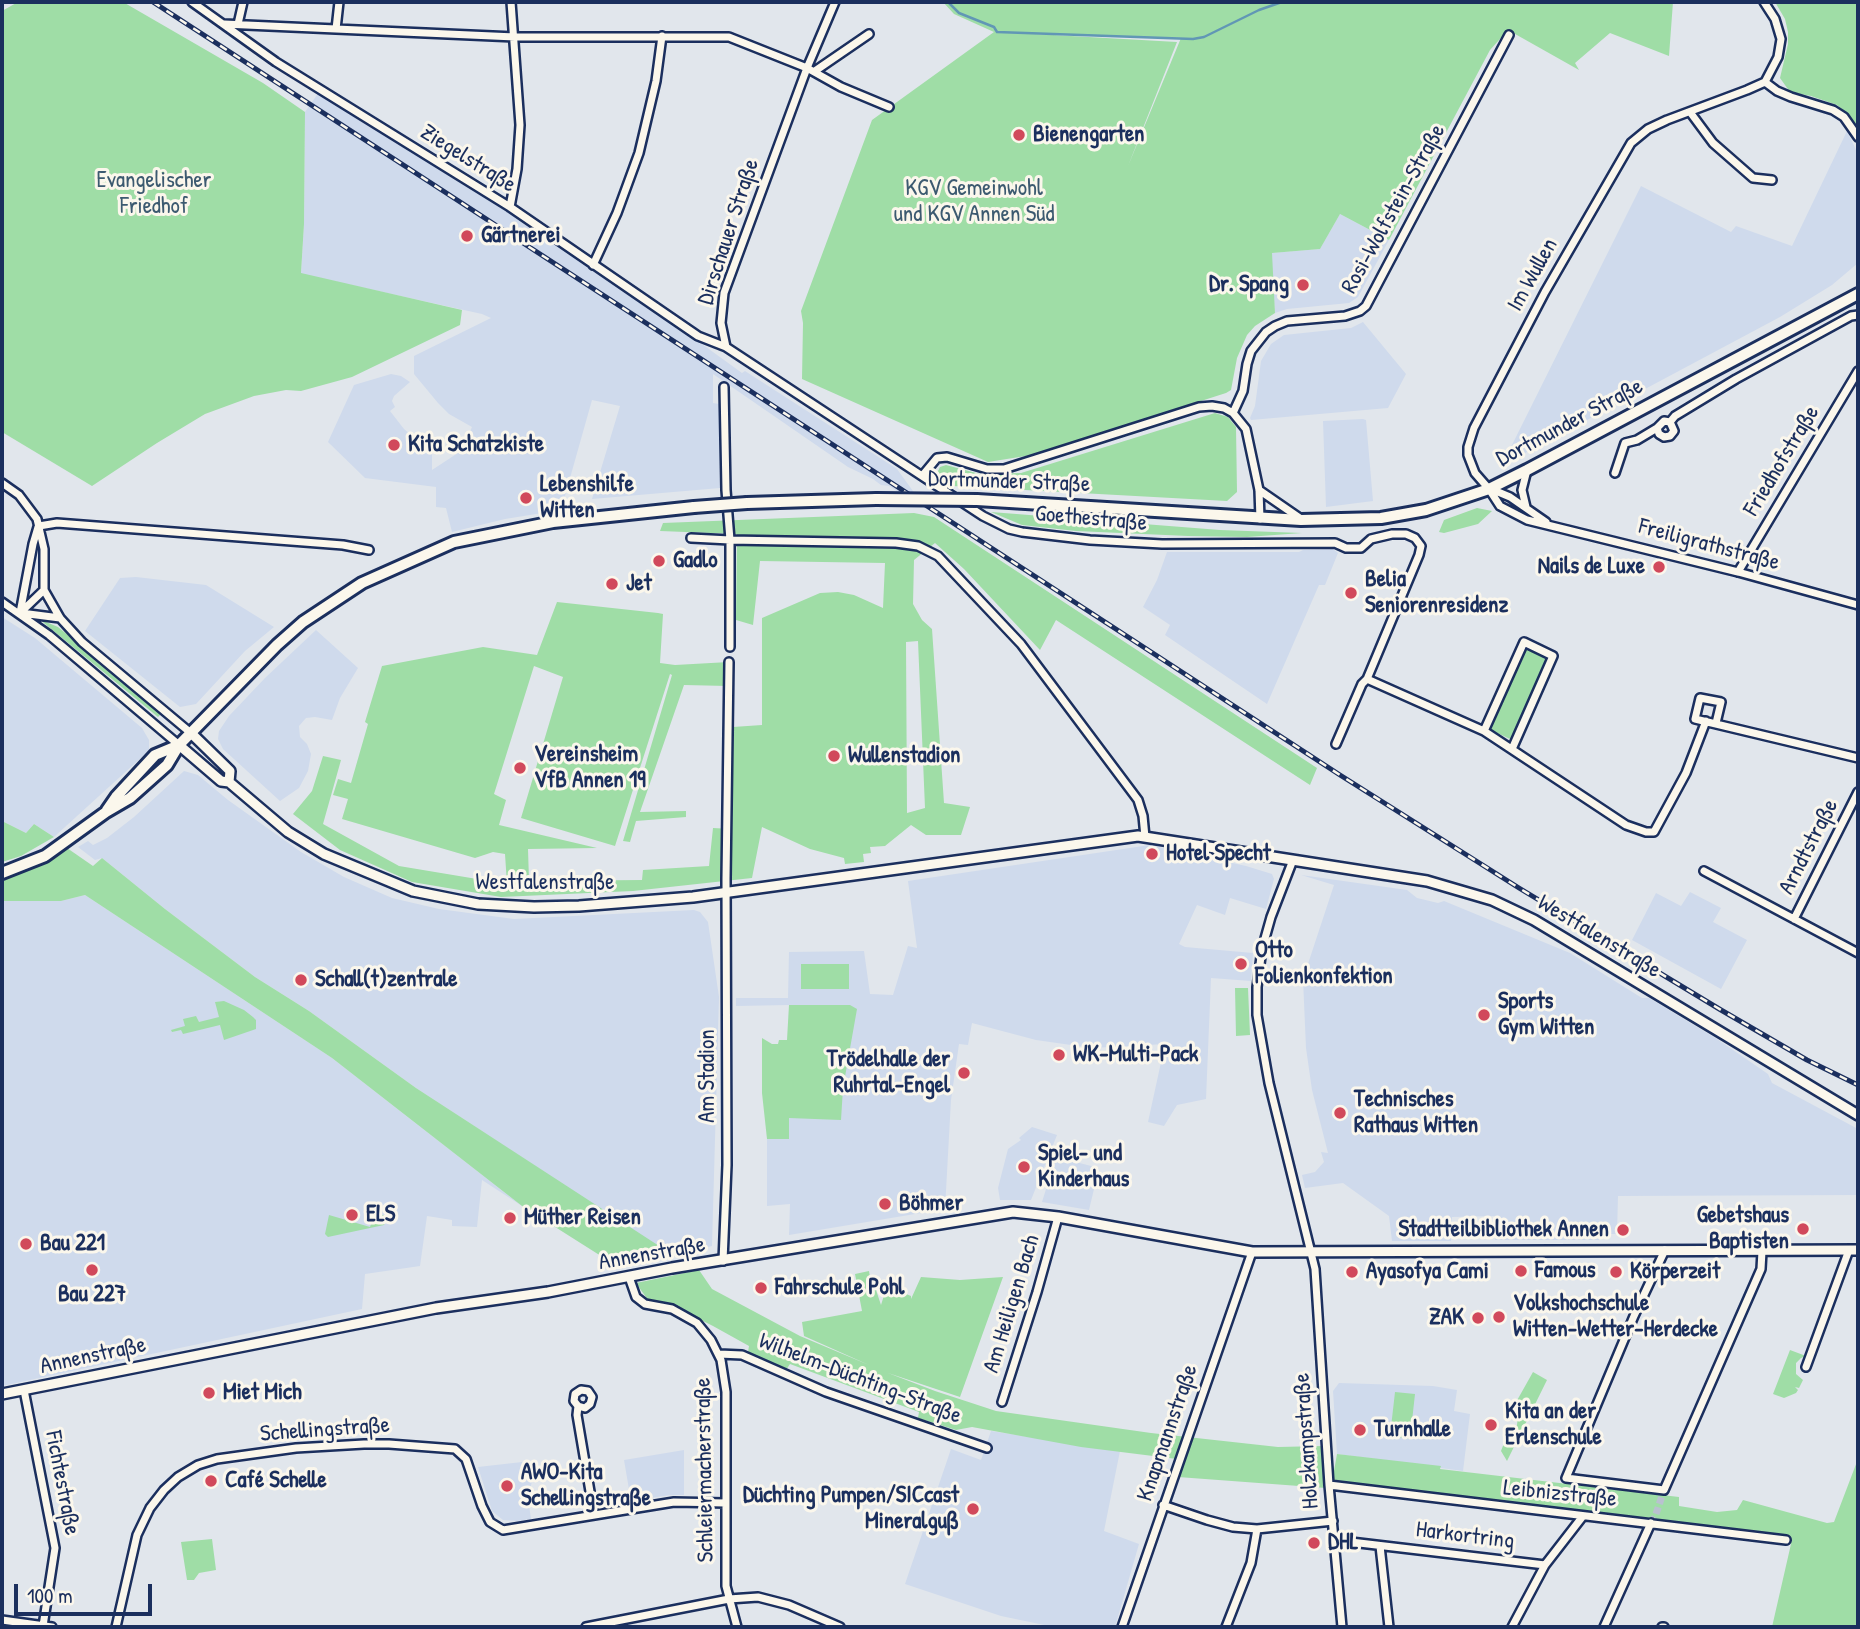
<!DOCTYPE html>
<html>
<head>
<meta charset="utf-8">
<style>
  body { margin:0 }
  #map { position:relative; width:1860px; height:1629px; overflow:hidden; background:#e1e6ec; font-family:"Patrick Hand",sans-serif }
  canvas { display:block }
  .frame { position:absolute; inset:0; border:4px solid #1b2f5e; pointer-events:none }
  .scale { position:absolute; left:14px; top:1584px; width:138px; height:32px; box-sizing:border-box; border:4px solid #1b2f5e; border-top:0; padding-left:9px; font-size:21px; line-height:24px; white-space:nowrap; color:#1b2f5e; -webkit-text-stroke:5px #fbf7ec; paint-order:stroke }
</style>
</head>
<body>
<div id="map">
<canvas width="1860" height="1629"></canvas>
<div class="frame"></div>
<div class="scale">100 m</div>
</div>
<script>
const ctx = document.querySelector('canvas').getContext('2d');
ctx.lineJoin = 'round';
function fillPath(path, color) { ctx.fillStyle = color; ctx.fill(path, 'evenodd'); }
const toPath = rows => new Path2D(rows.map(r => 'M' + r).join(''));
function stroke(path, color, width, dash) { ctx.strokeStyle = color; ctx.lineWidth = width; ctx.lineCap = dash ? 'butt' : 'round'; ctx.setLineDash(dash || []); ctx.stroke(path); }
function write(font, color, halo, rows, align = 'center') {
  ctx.font = font + ' "Patrick Hand",sans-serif'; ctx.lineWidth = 6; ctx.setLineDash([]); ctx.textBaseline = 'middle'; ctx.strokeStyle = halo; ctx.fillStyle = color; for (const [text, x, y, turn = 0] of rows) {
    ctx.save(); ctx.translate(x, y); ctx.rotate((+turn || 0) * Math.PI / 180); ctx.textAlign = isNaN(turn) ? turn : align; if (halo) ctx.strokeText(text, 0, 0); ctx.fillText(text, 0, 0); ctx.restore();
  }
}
fillPath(toPath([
  [319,92,520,219,648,305,742,373,745,371,897,469,926,509,889,486,881,485,873,479,848,467,713,374,713,403,719,404,720,488,592,499,620,406,592,400,561,510,505,519,452,532,446,508,436,507,436,487,365,478,328,442,354,385,391,374,401,376,410,382,394,396,392,401,395,407,390,411,404,429,432,453,432,470,461,451,472,427,449,414,438,403,414,374,414,356,491,318,482,314,301,274,304,224,305,112],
  [1847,131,1858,154,1858,263,1832,285,1780,317,1512,460,1508,453,1641,186,1731,232,1736,226,1792,246],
  [1340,214,1389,240,1358,297,1349,303,1287,309,1275,313,1271,253,1320,249],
  [1363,322,1406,374,1388,408,1251,420,1250,418,1255,406,1261,361,1271,344,1284,335,1351,328],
  [1363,419,1366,420,1373,501,1326,507,1323,421],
  [1333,549,1338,553,1325,585,1319,585,1267,704,1165,635,1170,625,1143,607,1157,580,1167,552,1299,552,1303,550],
  [136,577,206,585,274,627,245,651,196,704,180,707,85,631,120,578],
  [2,617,35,638,142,728,149,740,149,750,143,756,54,837,34,824,26,833,2,821],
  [316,630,358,668,340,698,332,720,315,717,306,718,299,726,300,737,307,744,311,754,308,771,299,788,280,801,223,749,218,739,219,731,229,716,265,678],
  [184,771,198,775,228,800,301,852,344,877,392,898,439,909,514,919,694,910,700,912,708,922,719,997,712,1246,673,1255,657,1246,416,1088,309,1011,255,977,165,909,102,858,95,860,78,847,88,841,93,845,107,838,134,817],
  [1150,845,1246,866,1272,874,1274,879,1266,909,1230,898,1225,915,1197,905,1179,944,1185,947,1253,953,1251,981,1211,978,1206,1099,1177,1105,1164,1126,1148,1122,1165,1044,1092,1048,1036,1040,972,1023,968,1045,959,1044,951,1100,945,1209,789,1235,790,1204,767,1206,767,1139,788,1139,789,1005,736,1006,736,998,788,998,789,952,864,951,870,994,893,995,908,946,917,948,908,881],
  [1301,875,1407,890,1417,898,1438,903,1444,901,1570,953,1642,998,1649,998,1717,1039,1768,1074,1772,1083,1858,1129,1858,1195,1618,1196,1617,1234,1604,1234,1599,1240,1495,1240,1494,1216,1452,1217,1451,1241,1392,1241,1389,1216,1343,1183,1305,1188,1302,1175,1315,1172,1324,1162,1321,1152,1328,1153,1312,1090,1306,1048,1303,979,1334,885],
  [1690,892,1721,908,1713,922,1747,940,1721,989,1632,940,1656,893,1681,906],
  [85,895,332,1058,522,1206,482,1180,477,1227,452,1226,452,1220,427,1216,420,1266,365,1274,362,1309,2,1386,2,901,61,901],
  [1032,1127,1057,1135,1031,1200,1000,1200,998,1188,1008,1149,1021,1140,1019,1138],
  [1056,1157,1099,1168,1089,1210,1042,1202],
  [1339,1383,1433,1386,1457,1390,1454,1411,1470,1414,1463,1471,1337,1454,1333,1391],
  [991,1431,1120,1451,1104,1531,1139,1544,1115,1627,1054,1627,1001,1616,905,1584,951,1449,981,1460],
  [684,1450,684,1495,670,1495,631,1501,624,1460],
  [531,1461,534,1473,528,1498,531,1519,517,1521,503,1520,492,1511,478,1467]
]), '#cfdaec');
fillPath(toPath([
  [18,2,123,2,263,83,305,112,304,224,301,273,462,310,460,325,352,377,301,391,286,390,254,396,205,414,157,443,92,486,2,432,2,11],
  [943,2,1673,2,1669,56,1610,33,1575,63,1579,70,1508,30,1490,50,1389,240,1340,214,1320,249,1272,253,1275,313,1255,326,1247,335,1237,358,1231,390,1226,393,1032,455,988,462,802,379,803,323,801,311,872,120,994,32,954,14],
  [1000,32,1181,38,1128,166,1177,42],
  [1775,2,1858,2,1858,127,1850,116,1837,105,1811,96,1790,92,1780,78,1788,44,1788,32,1785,19],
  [1215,413,1228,417,1236,427,1237,492,1227,501,952,486,939,478,937,473,940,467,946,465,980,474,1021,473],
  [1477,508,1492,511,1478,524,1444,533,1439,532,1444,520],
  [991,512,1220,530,1302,533,1247,537,1188,536,1076,531,1022,525],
  [914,513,934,517,1317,768,1310,785,1056,620,1040,650,964,569,935,543,914,560,913,604,922,620,932,629,944,803,970,807,961,835,926,835,911,825,885,846,870,847,871,853,863,854,864,862,845,864,844,858,810,849,762,827,752,878,633,891,501,897,412,882,340,850,293,814,312,791,323,756,341,760,323,824,399,866,507,884,505,854,493,852,475,858,342,819,348,799,333,795,338,779,351,783,368,724,365,722,382,666,483,647,537,655,557,602,658,613,663,614,660,663,675,665,729,662,728,686,684,685,640,812,686,811,686,817,636,821,630,842,623,841,672,675,670,674,615,846,521,818,563,677,534,666,494,794,506,800,499,825,597,848,528,849,529,881,642,880,643,870,709,866,713,828,731,829,733,727,762,725,762,618,820,593,838,592,854,595,883,608,885,563,760,561,753,625,736,620,737,534,660,531,663,523],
  [918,641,925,808,907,813,906,642],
  [39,619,58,627,163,712,158,717],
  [1527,649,1546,658,1547,663,1515,737,1510,739,1491,730,1489,725,1522,651],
  [2,821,26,833,34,824,54,837,21,856,2,862],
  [67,848,93,866,102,858,165,909,255,977,309,1011,416,1088,673,1255,612,1263,522,1206,332,1058,85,895,61,901,2,901,2,880,44,864],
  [801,964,849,964,849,989,801,989],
  [1235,988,1248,988,1250,1035,1236,1036],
  [224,1001,244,1010,253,1017,256,1020,256,1029,224,1040,220,1025,183,1034,181,1030,172,1032,171,1030,185,1026,183,1019,196,1016,199,1022,219,1017,215,1002],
  [789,1005,850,1005,857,1009,843,1088,841,1120,789,1118,789,1139,767,1139,762,1093,762,1038,772,1044,778,1044,779,1040,787,1040],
  [375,1212,385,1216,386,1220,384,1225,328,1237,325,1234,329,1215,370,1227],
  [699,1270,712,1289,800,1336,869,1365,804,1336,802,1322,862,1311,855,1274,869,1271,872,1290,876,1290,881,1305,887,1286,911,1296,911,1299,921,1277,960,1280,1003,1277,960,1397,888,1373,935,1391,996,1411,1151,1433,1278,1447,1323,1446,1326,1488,1178,1477,1185,1460,1081,1447,972,1427,956,1430,918,1418,919,1412,790,1364,786,1370,748,1352,749,1346,713,1326,671,1305,648,1300,636,1283],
  [1790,1350,1806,1356,1801,1358,1796,1363,1796,1374,1803,1380,1799,1388,1795,1387,1798,1390,1796,1393,1784,1398,1773,1394],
  [1533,1372,1547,1380,1507,1461,1501,1451,1506,1438,1517,1425,1519,1407,1515,1404],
  [1395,1392,1415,1394,1410,1439,1390,1436],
  [1337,1454,1441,1466,1440,1469,1679,1497,1679,1506,1717,1512,1737,1510,1743,1500,1827,1523,1834,1522,1858,1459,1858,1627,1772,1627,1791,1544,1789,1537,1332,1482],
  [212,1539,216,1570,199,1573,194,1580,187,1580,181,1542]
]), '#9fdda6');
stroke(toPath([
  [948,2,959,13,994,27,997,32,1193,39,1204,37,1259,10,1282,2]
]), '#6197b5', 2.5);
stroke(toPath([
  [1651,1523,1655,1517,1664,1490]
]), '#b9c1d0', 7, [7, 3.5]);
const minor = toPath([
  [192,2,276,62,510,207,698,336,726,347],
  [1764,2,1775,19,1781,39,1778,57,1765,82,1747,90,1667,120,1648,129,1631,143,1545,292,1474,428,1468,447,1468,455,1475,473,1489,489,1500,506,1527,520,1738,572,1858,605],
  [224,24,515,37,729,37,807,68,835,2],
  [238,24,243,2],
  [336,29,339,2],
  [815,71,869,34],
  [1765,82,1777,91,1791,97,1833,110,1844,117,1858,137],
  [889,107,841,87,807,68,724,293,721,323,726,347,922,476,983,516,1009,529,1022,532,1090,540,1162,544,1335,543,1346,548,1361,548,1371,539,1392,534,1406,534,1415,538,1421,546,1419,555,1367,679,1362,684,1336,744],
  [1690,112,1713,143,1753,178,1772,180],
  [510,207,517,169,520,125,511,2],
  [593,265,617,213,639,153,656,81,662,36],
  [724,387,726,490,730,540,896,543,918,546,938,556,1021,644,1138,800,1143,816,1145,837],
  [1233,413,1243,391,1247,364,1251,351,1266,332,1275,326,1287,321,1345,316,1360,311,1366,306,1509,35],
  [1670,422,1675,416,1736,379,1851,316,1858,315],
  [1615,473,1625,443,1637,440,1657,428,1664,421,1670,422,1674,431,1670,436,1664,437,1659,434,1657,428],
  [922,476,937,458,947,457,987,469,1004,469,1199,407,1212,406,1224,408,1233,413,1246,429,1259,490,1260,519],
  [2,483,19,495,37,519,44,549,44,590,60,618,82,642,192,734],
  [1491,489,1510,497,1546,522],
  [1259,490,1301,519],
  [1526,507,1522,490,1527,470],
  [39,526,57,523,343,545,369,550],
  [691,538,730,540,730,647],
  [1738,572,1858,371],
  [2,602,49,635,179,745],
  [20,613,33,544,38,527],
  [20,613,44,590],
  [21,613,60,618],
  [1367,679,1484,731,1626,825,1646,832,1654,832,1686,773,1706,721],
  [1716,723,1721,702,1700,698,1695,719,1858,758],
  [1484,731,1524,642,1553,656,1512,749],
  [1293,860,1271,917,1262,949,1257,987,1257,1015,1269,1083,1315,1269,1329,1485,1342,1627],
  [1704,871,1858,953],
  [1794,919,1858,792],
  [1665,1250,1634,1316,1566,1478,1664,1490,1761,1269,1762,1251],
  [723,1261,727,1165,726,879,729,662],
  [629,1277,636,1297,645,1304,672,1309,697,1323,711,1340,721,1360,726,1392,726,1586,737,1627],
  [719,1354,742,1355,826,1392,987,1448],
  [1806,1367,1849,1250],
  [24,1390,55,1548,43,1626],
  [1002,1402,1037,1292,1058,1217],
  [578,1406,585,1408,590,1404,592,1397,588,1391,581,1390,575,1394,574,1401,578,1406,577,1415,594,1515],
  [1329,1485,1786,1540],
  [1163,1505,1207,1520,1233,1527,1257,1529,1333,1521],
  [1334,1540,1545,1565],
  [1380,1546,1389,1627],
  [2,1620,52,1627],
  [116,1627,137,1535,150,1508,164,1490,178,1477,198,1465,217,1459,296,1448,364,1444,389,1444,455,1449,466,1459,482,1506,490,1522,503,1530,674,1502,726,1503],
  [586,1627,729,1599,758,1597,789,1605,840,1627],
  [1122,1627,1252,1252],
  [1226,1627,1251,1563,1257,1529],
  [1512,1627,1545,1565,1583,1516],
  [1604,1627,1651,1523],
  [1662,1627,1664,1627]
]);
const tertiary = toPath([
  [192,734,230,771,229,782],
  [179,745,221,781,229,782,288,832,324,854,413,891,478,904,534,907,579,906,693,897,1138,836,1427,881,1492,900,1534,920,1858,1115],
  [2,1394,436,1308,548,1292,672,1268,1013,1212,1058,1217,1252,1252,1858,1250]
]);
const secondary = toPath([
  [977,500,1301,520,1381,518,1426,510,1489,489,1527,470,1858,294],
  [747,503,876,499],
  [107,810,116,797,155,755,179,745],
  [2,873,45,856,106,812,130,798,167,765,179,745,277,645,303,622,362,583,454,542,553,522,694,507]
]);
stroke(minor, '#1b2f5e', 12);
stroke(tertiary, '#1b2f5e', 14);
stroke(secondary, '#1b2f5e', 16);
stroke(minor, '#fbf7ec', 7);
stroke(tertiary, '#fbf7ec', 9);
stroke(secondary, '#fbf7ec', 10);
const rail = toPath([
  [153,2,1340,775,1519,888,1721,1010,1807,1060,1858,1085]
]);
stroke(rail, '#1b2f5e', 5);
stroke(rail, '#fbf7ec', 2.5, [8]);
const secondaryBridge = toPath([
  [876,499,977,500],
  [694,507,747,503]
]);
stroke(secondaryBridge, '#1b2f5e', 16, []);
stroke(secondaryBridge, '#fbf7ec', 10);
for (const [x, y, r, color] of [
  [1019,135,7,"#d1495b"],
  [467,236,7,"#d1495b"],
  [1303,285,7,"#d1495b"],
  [394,445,7,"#d1495b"],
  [526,498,7,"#d1495b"],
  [659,561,7,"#d1495b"],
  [1659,567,7,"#d1495b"],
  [612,584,7,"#d1495b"],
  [1351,593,7,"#d1495b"],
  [834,756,7,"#d1495b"],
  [520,768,7,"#d1495b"],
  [1152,854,7,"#d1495b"],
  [1241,964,7,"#d1495b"],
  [301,980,7,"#d1495b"],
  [1484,1015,7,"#d1495b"],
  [1059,1055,7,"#d1495b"],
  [964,1073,7,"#d1495b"],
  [1340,1113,7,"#d1495b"],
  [1024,1167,7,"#d1495b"],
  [885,1204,7,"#d1495b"],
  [352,1215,7,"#d1495b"],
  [510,1218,7,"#d1495b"],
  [1803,1229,7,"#d1495b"],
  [1623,1230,7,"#d1495b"],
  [26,1244,7,"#d1495b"],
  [92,1270,7,"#d1495b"],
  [1521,1271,7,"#d1495b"],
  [1352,1272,7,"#d1495b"],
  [1616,1272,7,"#d1495b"],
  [761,1288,7,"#d1495b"],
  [1499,1317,7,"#d1495b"],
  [1478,1318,7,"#d1495b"],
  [209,1393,7,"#d1495b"],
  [1491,1425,7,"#d1495b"],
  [1360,1430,7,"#d1495b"],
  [211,1481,7,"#d1495b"],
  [507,1486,7,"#d1495b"],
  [973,1509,7,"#d1495b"],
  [1314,1543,7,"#d1495b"]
]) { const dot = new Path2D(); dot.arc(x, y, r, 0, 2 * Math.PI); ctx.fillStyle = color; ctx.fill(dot); stroke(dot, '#fbf7ec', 2.5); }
write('bold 23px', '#1b2f5e', '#fbf7ec', [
  ["Bienengarten",1033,135],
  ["Gärtnerei",481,236],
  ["Dr. Spang",1289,285,"right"],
  ["Kita Schatzkiste",408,445],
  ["Lebenshilfe",540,485],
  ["Witten",540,511],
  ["Gadlo",673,561],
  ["Nails de Luxe",1645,567,"right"],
  ["Belia",1365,580],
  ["Seniorenresidenz",1365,606],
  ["Jet",626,584],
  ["Vereinsheim",534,755],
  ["VfB Annen 19",534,781],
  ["Wullenstadion",848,756],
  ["Hotel Specht",1166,854],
  ["Otto",1255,951],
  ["Folienkonfektion",1255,977],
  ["Schall(t)zentrale",315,980],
  ["Sports",1498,1002],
  ["Gym Witten",1498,1028],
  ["WK-Multi-Pack",1073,1055],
  ["Trödelhalle der",950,1060,"right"],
  ["Ruhrtal-Engel",950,1086,"right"],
  ["Technisches",1354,1100],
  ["Rathaus Witten",1354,1126],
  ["Spiel- und",1038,1154],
  ["Kinderhaus",1038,1180],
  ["Böhmer",899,1204],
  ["ELS",366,1215],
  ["Gebetshaus",1789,1216,"right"],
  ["Baptisten",1789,1242,"right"],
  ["Müther Reisen",524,1218],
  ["Stadtteilbibliothek Annen",1609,1230,"right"],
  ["Bau 221",40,1244],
  ["Famous",1535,1271],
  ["Ayasofya Cami",1366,1272],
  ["Körperzeit",1630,1272],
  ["Fahrschule Pohl",775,1288],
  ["Bau 227",92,1295,"center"],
  ["Volkshochschule",1513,1304],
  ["Witten-Wetter-Herdecke",1513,1330],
  ["ZAK",1464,1318,"right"],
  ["Miet Mich",223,1393],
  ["Kita an der",1505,1412],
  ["Erlenschule",1505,1438],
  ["Turnhalle",1374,1430],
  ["AWO-Kita",521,1473],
  ["Schellingstraße",521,1499],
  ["Café Schelle",225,1481],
  ["Düchting Pumpen/SICcast",959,1496,"right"],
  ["Mineralguß",959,1522,"right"],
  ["DHL",1328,1543]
], 'left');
write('23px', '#1b2f5e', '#fbf7ec', [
  ["Ziegelstraße",468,159,32],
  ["Rosi-Wolfstein-Straße",1394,209,-61],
  ["Dirschauer Straße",729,232,-72],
  ["Im Wullen",1533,275,-61],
  ["Dortmunder Straße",1570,423,-28],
  ["Friedhofstraße",1782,461,-59],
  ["Dortmunder Straße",1009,482,2],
  ["Goethestraße",1091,519,5],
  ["Freiligrathstraße",1709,545,15],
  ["Arndtstraße",1809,847,-63],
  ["Westfalenstraße",545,883],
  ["Westfalenstraße",1599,937,31],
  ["Am Stadion",708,1076,-90],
  ["Annenstraße",652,1254,-10],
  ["Am Heiligen Bach",1012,1304,-73],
  ["Annenstraße",93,1356,-12],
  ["Wilhelm-Düchting-Straße",860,1379,21],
  ["Schellingstraße",325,1430,-4],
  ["Knapmannstraße",1168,1433,-71],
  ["Holzkampstraße",1307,1441,-94],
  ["Schleiermacherstraße",705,1470,-91],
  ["Fichtestraße",62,1483,79],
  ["Leibnizstraße",1560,1494,6],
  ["Harkortring",1465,1536,7]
]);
write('23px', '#3c5a70', '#fbf7ec', [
  ["Evangelischer",154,181],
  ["Friedhof",154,207],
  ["KGV Gemeinwohl",974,189],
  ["und KGV Annen Süd",974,215]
]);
</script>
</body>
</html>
